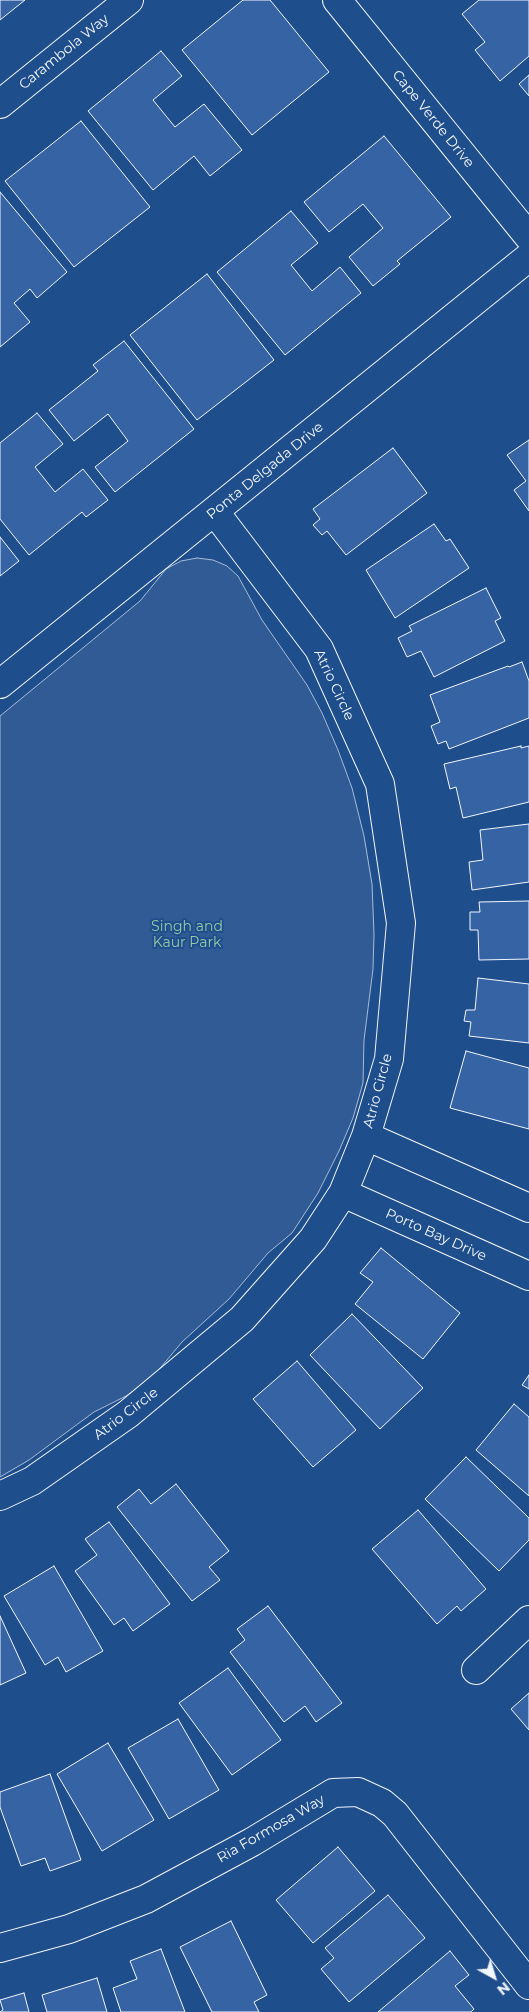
<!DOCTYPE html>
<html>
<head>
<meta charset="utf-8">
<style>
  body { margin:0 }
  #map { position:relative; width:529px; height:2012px; overflow:hidden; background:#1f4e8c; font-family:Montserrat,sans-serif }
  canvas { display:block }
  .north { position:absolute; left:469px; top:1952px; width:50px; height:50px; -webkit-text-stroke:4px #1f4e8c; paint-order:stroke; rotate:141deg; font-size:14px; font-weight:700; line-height:20px; text-align:center; color:#f2f6ff }
  .north::after { content:''; display:block; margin:auto; width:18px; height:22px; background:#f2f6ff; clip-path:polygon(50% 0,100% 100%,50% 72%,0 100%) }
</style>
</head>
<body>
<div id="map">
<canvas width="529" height="2012"></canvas>
<div class="north">N</div>
</div>
<script>
const ctx = document.querySelector('canvas').getContext('2d');
ctx.lineJoin = 'round';
function fillPath(path, color) { ctx.fillStyle = color; ctx.fill(path, 'evenodd'); }
const toPath = rows => new Path2D(rows.map(r => 'M' + r).join(''));
function stroke(path, color, width, dash) { ctx.strokeStyle = color; ctx.lineWidth = width; ctx.lineCap = dash ? 'butt' : 'round'; ctx.setLineDash(dash || []); ctx.stroke(path); }
function write(font, color, halo, rows, align = 'center') {
  ctx.font = font + ' Montserrat,sans-serif'; ctx.lineWidth = 4; ctx.setLineDash([]); ctx.textBaseline = 'middle'; ctx.strokeStyle = halo; ctx.fillStyle = color; for (const [text, x, y, turn = 0] of rows) {
    ctx.save(); ctx.translate(x, y); ctx.rotate((+turn || 0) * Math.PI / 180); ctx.textAlign = isNaN(turn) ? turn : align; if (halo) ctx.strokeText(text, 0, 0); ctx.fillText(text, 0, 0); ctx.restore();
  }
}
const green = toPath([
  [197,558,213,560,227,566,238,576,262,620,307,685,322,713,338,750,352,788,364,836,372,884,374,934,373,969,364,1040,363,1083,353,1118,339,1151,318,1193,292,1233,268,1253,229,1299,182,1342,151,1379,126,1396,94,1412,29,1460,0,1477,0,716,140,601,166,569,181,561,197,558]
]);
fillPath(green, '#305b95');
stroke(green, '#a8bbd7', 1);
const building = toPath([
  [0,0,25,0,0,20,0,0],
  [243,0,270,0,329,72,252,135,182,50,243,0],
  [479,0,529,0,529,56,500,81,475,50,485,42,462,14,479,0],
  [161,51,182,76,153,100,175,127,204,104,242,150,210,176,194,156,153,190,88,111,161,51],
  [529,75,529,96,519,84,529,75],
  [81,121,150,207,74,267,5,181,81,121],
  [384,136,451,217,397,261,400,264,373,286,349,257,383,228,363,204,329,232,304,202,384,136],
  [0,192,67,272,37,298,30,289,14,303,30,322,0,347,0,192],
  [291,211,318,243,291,265,312,291,340,267,361,293,285,355,217,272,291,211],
  [207,274,274,360,197,420,130,335,207,274],
  [124,341,194,429,115,492,95,467,128,441,108,414,74,441,49,410,98,371,93,365,124,341],
  [37,413,63,444,35,467,55,492,83,469,108,500,86,517,82,512,29,555,0,519,0,443,37,413],
  [529,440,529,511,514,490,526,481,507,455,529,440],
  [393,448,427,493,346,555,327,531,322,535,313,525,320,519,313,509,393,448],
  [434,524,446,541,450,539,469,568,395,618,366,570,434,524],
  [0,537,19,561,0,576,0,537],
  [486,588,501,618,495,621,505,641,434,677,421,651,407,657,398,638,412,631,409,626,486,588],
  [522,662,529,681,529,718,449,749,446,741,438,744,431,726,440,722,430,695,508,666,509,667,522,662],
  [521,746,521,748,529,746,529,802,463,818,456,787,450,789,444,764,521,746],
  [529,824,529,882,472,890,469,862,483,860,480,830,529,824],
  [529,901,529,959,479,960,478,930,470,930,470,912,480,912,479,902,529,901],
  [478,978,529,984,529,1043,469,1036,471,1022,464,1021,466,1010,475,1010,478,978],
  [466,1051,529,1068,529,1129,450,1108,466,1051],
  [381,1248,460,1313,423,1359,355,1304,373,1282,360,1273,381,1248],
  [352,1314,423,1388,380,1429,310,1355,352,1314],
  [297,1361,356,1430,313,1467,253,1399,297,1361],
  [529,1375,529,1389,522,1385,529,1375],
  [514,1404,529,1417,529,1496,476,1450,514,1404],
  [466,1457,529,1518,529,1540,499,1571,425,1499,466,1457],
  [176,1484,229,1551,209,1567,220,1580,192,1601,117,1507,139,1489,151,1504,176,1484],
  [418,1510,486,1589,461,1611,457,1606,437,1624,372,1549,418,1510],
  [109,1522,170,1604,133,1631,124,1618,114,1625,75,1571,97,1555,85,1539,109,1522],
  [54,1566,103,1651,66,1672,58,1657,45,1665,4,1596,54,1566],
  [268,1606,342,1703,316,1722,305,1706,284,1722,230,1652,245,1640,237,1629,268,1606],
  [0,1616,26,1673,0,1685,0,1616],
  [228,1668,281,1740,232,1775,179,1703,228,1668],
  [529,1693,529,1730,511,1709,529,1693],
  [178,1719,219,1790,169,1819,128,1748,178,1719],
  [108,1743,154,1820,102,1851,57,1774,108,1743],
  [50,1774,81,1860,50,1871,45,1858,21,1866,0,1807,0,1792,50,1774],
  [338,1847,375,1891,313,1943,276,1900,338,1847],
  [388,1895,425,1938,349,2002,321,1969,334,1958,325,1948,388,1895],
  [231,1921,267,1995,254,2002,259,2012,212,2012,180,1947,231,1921],
  [161,1949,185,2012,121,2012,113,1988,137,1979,130,1961,161,1949],
  [450,1951,469,1975,455,1986,474,2009,471,2012,378,2012,450,1951],
  [97,1978,107,2012,47,2012,42,1995,97,1978],
  [24,1993,29,2012,0,2012,3,2010,0,2000,24,1993]
]);
fillPath(building, '#3563a3');
stroke(building, '#f2f6ff', 1);
const minor = toPath([
  [337,0,529,237],
  [0,104,129,0],
  [0,684,529,257],
  [366,1136,529,1208],
  [343,1193,529,1276],
  [0,1496,32,1481,128,1414,242,1319,313,1239,343,1193,366,1136,389,1059,401,923,380,784,319,649,215,512],
  [476,1670,529,1620],
  [0,1948,69,1929,146,1899,252,1842,333,1793,358,1792,382,1803,395,1814,529,1985]
]);
stroke(minor, '#f2f6ff', 30);
stroke(minor, '#1f4e8c', 28);
write('14px', '#f2f6ff', '#1f4e8c', [
  ["Carambola Way",64,52,-39],
  ["Cape Verde Drive",433,119,51],
  ["Ponta Delgada Drive",265,471,-39],
  ["Atrio Circle",334,685,65],
  ["Atrio Circle",378,1091,-75],
  ["Porto Bay Drive",436,1235,24],
  ["Atrio Circle",126,1414,-37],
  ["Ria Formosa Way",271,1829,-30]
]);
write('14px', '#97c8a6', '#1f4e8c', [
  ["Singh and",187,927],
  ["Kaur Park",187,943]
]);
</script>
</body>
</html>
